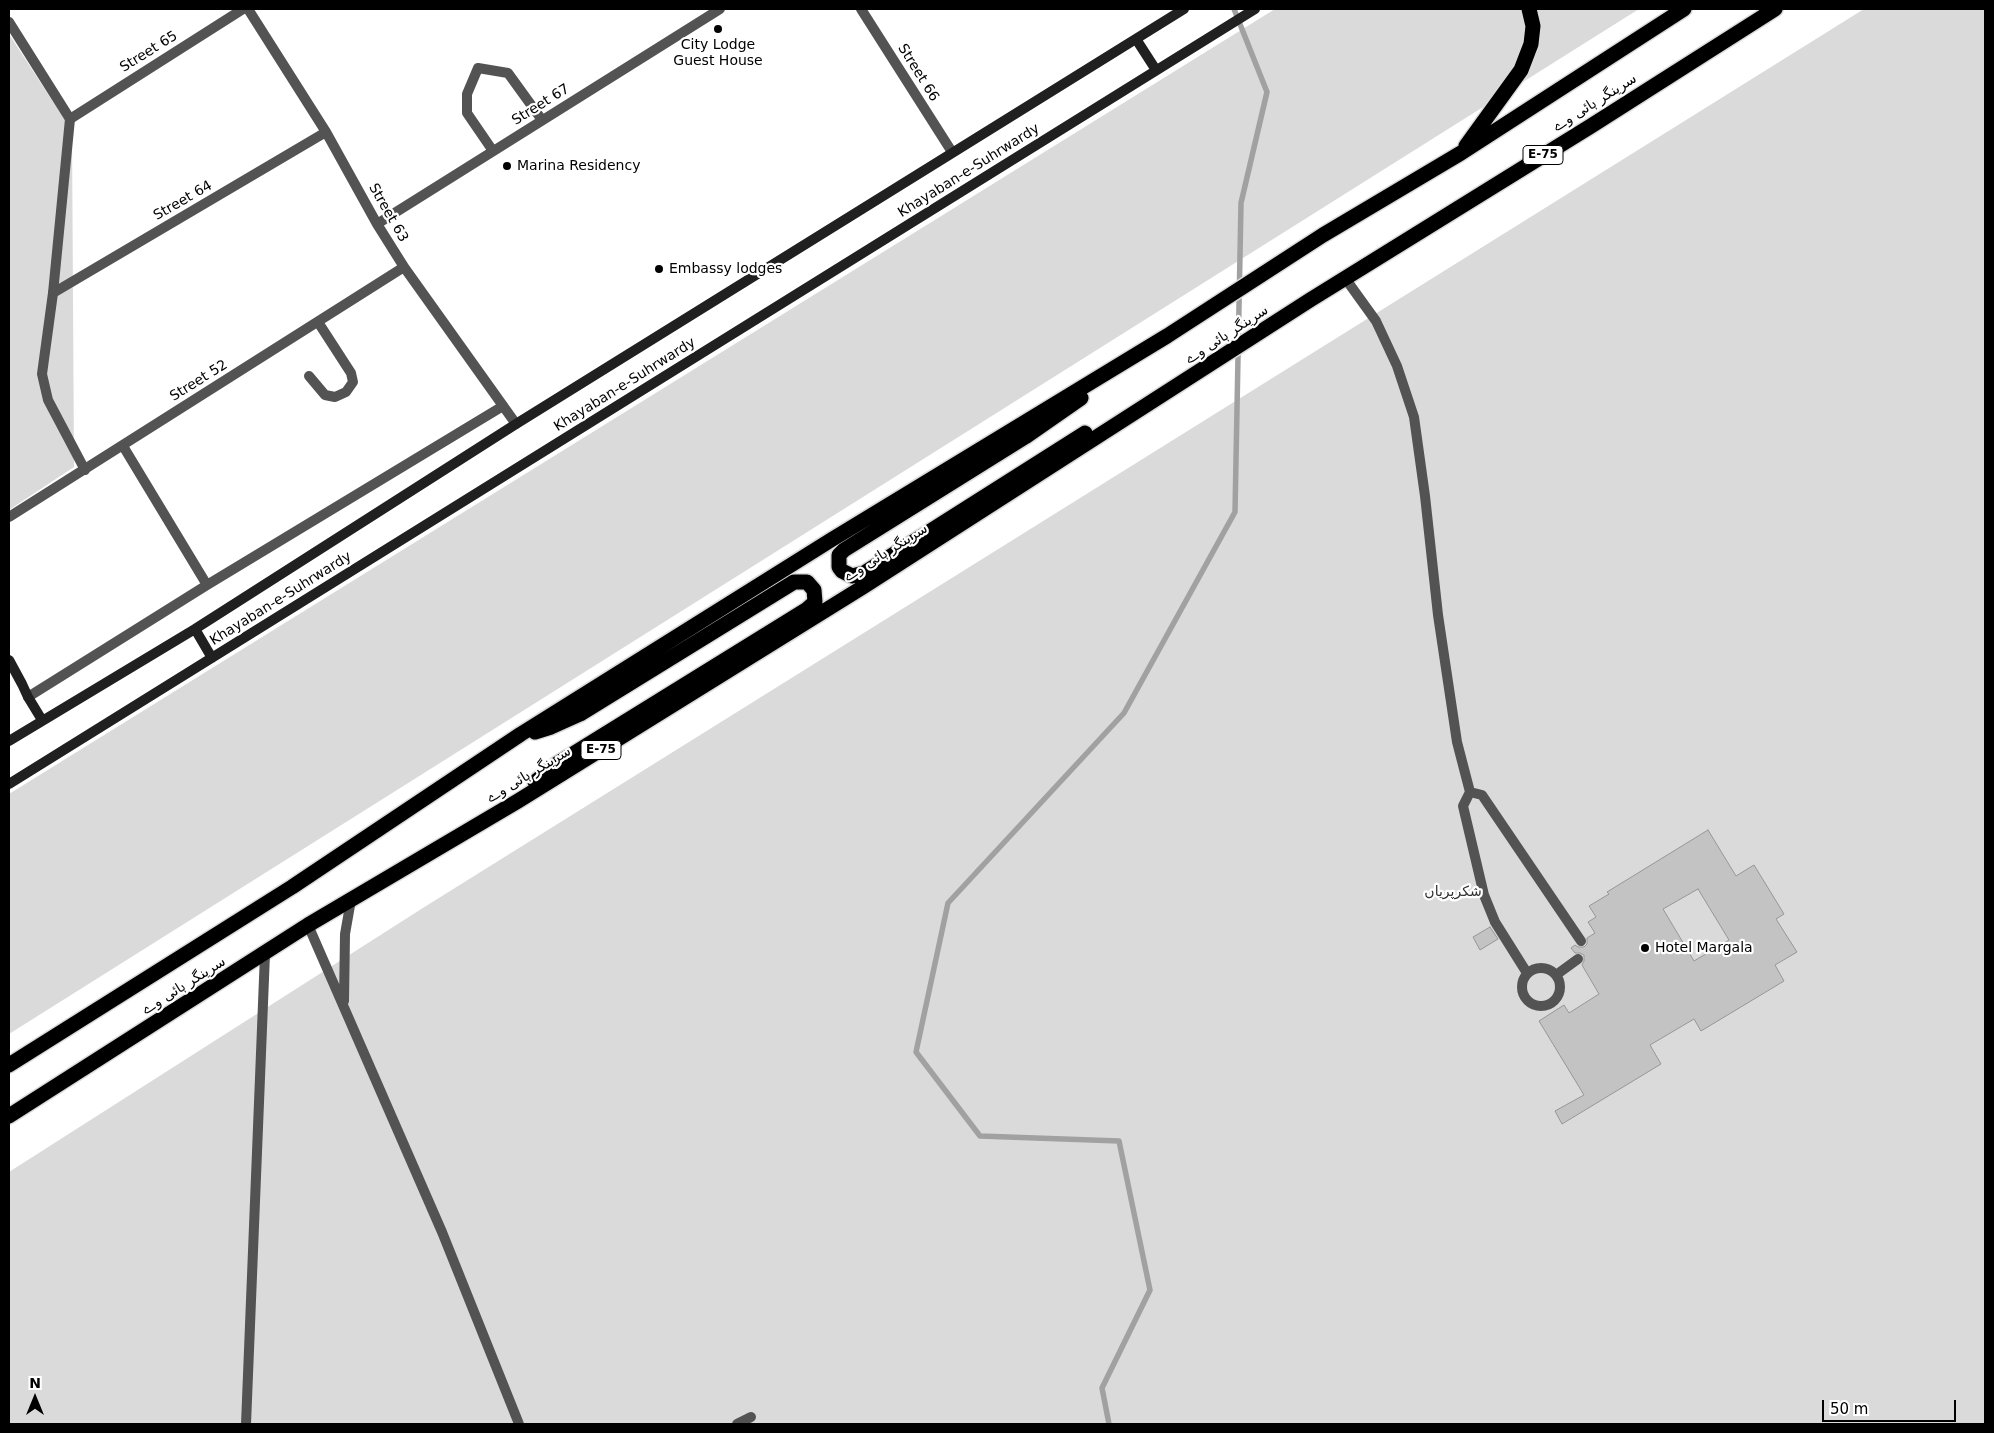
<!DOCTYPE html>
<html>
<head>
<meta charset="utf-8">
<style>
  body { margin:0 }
  #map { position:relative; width:1994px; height:1433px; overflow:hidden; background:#fff; font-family:"DejaVu Sans",sans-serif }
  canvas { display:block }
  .frame { position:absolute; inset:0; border:10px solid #000; pointer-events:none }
  .north { position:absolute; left:10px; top:1373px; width:50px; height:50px; -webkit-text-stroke:4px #fff; paint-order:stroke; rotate:0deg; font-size:14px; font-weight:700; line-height:20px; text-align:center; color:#000 }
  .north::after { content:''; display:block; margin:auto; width:18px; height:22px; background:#000; clip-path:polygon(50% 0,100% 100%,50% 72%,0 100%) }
  .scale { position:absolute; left:1822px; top:1400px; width:134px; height:22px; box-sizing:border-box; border:2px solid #000; border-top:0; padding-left:6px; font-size:15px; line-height:18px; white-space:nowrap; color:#000; -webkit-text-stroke:4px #fff; paint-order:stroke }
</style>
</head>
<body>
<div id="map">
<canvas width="1994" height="1433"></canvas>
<div class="frame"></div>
<div class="north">N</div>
<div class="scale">50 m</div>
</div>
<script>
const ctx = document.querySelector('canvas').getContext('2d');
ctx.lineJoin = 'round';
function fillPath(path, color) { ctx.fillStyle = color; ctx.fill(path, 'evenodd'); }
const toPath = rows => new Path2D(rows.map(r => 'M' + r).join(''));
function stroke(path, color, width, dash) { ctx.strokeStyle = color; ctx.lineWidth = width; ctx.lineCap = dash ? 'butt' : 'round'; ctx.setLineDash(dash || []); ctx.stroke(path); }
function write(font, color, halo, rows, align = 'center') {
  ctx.font = font + ' "DejaVu Sans","Noto Sans Arabic",sans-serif'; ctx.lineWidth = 4.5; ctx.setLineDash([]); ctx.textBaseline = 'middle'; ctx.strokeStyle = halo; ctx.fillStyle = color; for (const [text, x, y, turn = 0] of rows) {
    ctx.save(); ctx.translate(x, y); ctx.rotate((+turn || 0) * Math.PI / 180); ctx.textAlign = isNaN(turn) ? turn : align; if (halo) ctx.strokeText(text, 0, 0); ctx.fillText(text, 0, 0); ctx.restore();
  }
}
fillPath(toPath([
  [1275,9,1639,9,9,1034,9,794],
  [1864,9,1985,9,1985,1424,9,1424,9,1172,426,906],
  [9,34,72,131,74,467,9,510]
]), '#dadada');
stroke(toPath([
  [1109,1424,1102,1388,1150,1290,1119,1141,980,1136,916,1052,948,903,1124,713,1235,512,1241,203,1267,92,1234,9]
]), '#a1a1a1', 5.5);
const building = toPath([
  [1708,830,1736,876,1754,865,1784,914,1776,919,1797,952,1775,965,1784,981,1701,1031,1694,1019,1650,1045,1661,1064,1562,1124,1555,1111,1584,1095,1539,1021,1564,1005,1569,1013,1599,994,1582,965,1584,961,1584,955,1580,953,1575,953,1571,948,1575,945,1578,947,1584,947,1587,944,1587,938,1595,933,1588,922,1596,917,1589,906,1609,894,1607,892,1708,830],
  [1698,889,1729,940,1694,961,1663,909,1698,889],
  [1490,927,1498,939,1480,950,1473,937,1490,927]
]);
fillPath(building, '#c3c3c3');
stroke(building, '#979797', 1);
const highway = toPath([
  [1466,146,1521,70,1531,44,1533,26,1529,9],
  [1081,398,1025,437,844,550,839,555,839,567,842,571,852,576,864,573,1085,433],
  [535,732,551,727,580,714,794,582,807,582,814,590,815,602,806,610,557,764,535,782],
  [9,1065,292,887,521,734,831,540,1167,336,1323,235,1461,153,1684,9],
  [9,1116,308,925,518,801,863,587,1310,300,1591,126,1775,9]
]);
stroke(highway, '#dbdbdb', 18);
stroke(toPath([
  [9,22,70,119,53,293,42,374,48,400,85,470],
  [1345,278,1376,321,1397,366,1414,417,1425,496,1438,615,1457,742,1470,792,1463,806,1484,895,1495,922,1527,973],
  [123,446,207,585],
  [28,697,207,585,503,406],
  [1470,792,1482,795,1581,941],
  [308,925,442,1232,519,1424],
  '1522 987a19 19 0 1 1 38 0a19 19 0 1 1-38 0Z',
  [1556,975,1578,959],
  [344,1001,345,934,351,900],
  [246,1424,265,954],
  [737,1424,751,1417]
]), '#535353', 10);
stroke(toPath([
  [248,9,326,132,377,224,404,267,516,424],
  [861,9,952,152],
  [70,119,243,9],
  [493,151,467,113,467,94,478,68,508,73,542,120],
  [377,224,720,9],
  [53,293,326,132],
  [309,376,325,395,335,397,346,392,353,382,351,373,318,322],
  [9,517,404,267]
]), '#535353', 10);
stroke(toPath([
  [1136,39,1156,70],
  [195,629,212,658],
  [9,660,22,684,28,697,42,720],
  [9,741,195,629,516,424,1184,9],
  [9,784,1255,9]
]), '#202020', 10);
stroke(highway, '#000', 15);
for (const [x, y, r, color] of [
  [718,29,5,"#000"],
  [507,166,5,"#000"],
  [659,269,5,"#000"],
  [1645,948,5,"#000"]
]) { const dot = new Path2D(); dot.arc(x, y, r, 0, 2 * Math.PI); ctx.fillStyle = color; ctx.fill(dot); stroke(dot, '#fff', 2); }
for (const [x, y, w] of [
  [1543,155,40],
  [601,750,40]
]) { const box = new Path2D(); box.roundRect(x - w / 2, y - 9.5, w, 19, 4); ctx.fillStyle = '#fff'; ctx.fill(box); stroke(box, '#000', 1); }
write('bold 12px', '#000', null, [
  ["E-75",1543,155],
  ["E-75",601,750]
]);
write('14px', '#000', '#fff', [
  ["City Lodge",718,45,"center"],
  ["Guest House",718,61,"center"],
  ["Marina Residency",517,166],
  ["Embassy lodges",669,269],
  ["Hotel Margala",1655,948]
], 'left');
write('14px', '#000', '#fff', [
  ["Street 65",149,52,-32],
  ["Street 66",918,73,58],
  ["سرینگر ہائی وے",1595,103,-32],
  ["Street 67",541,105,-32],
  ["Khayaban-e-Suhrwardy",969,171,-32],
  ["Street 64",183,201,-30],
  ["Street 63",388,213,60],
  ["سرینگر ہائی وے",1227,335,-33],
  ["Street 52",199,381,-32],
  ["Khayaban-e-Suhrwardy",625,385,-32],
  ["سرینگر ہائی وے",886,553,-32],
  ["Khayaban-e-Suhrwardy",281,599,-32],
  ["سرینگر ہائی وے",529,775,-31],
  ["سرینگر ہائی وے",184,986,-32]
]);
write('14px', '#313131', '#fff', [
  ["شکرپریاں",1453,892]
]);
</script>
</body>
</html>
